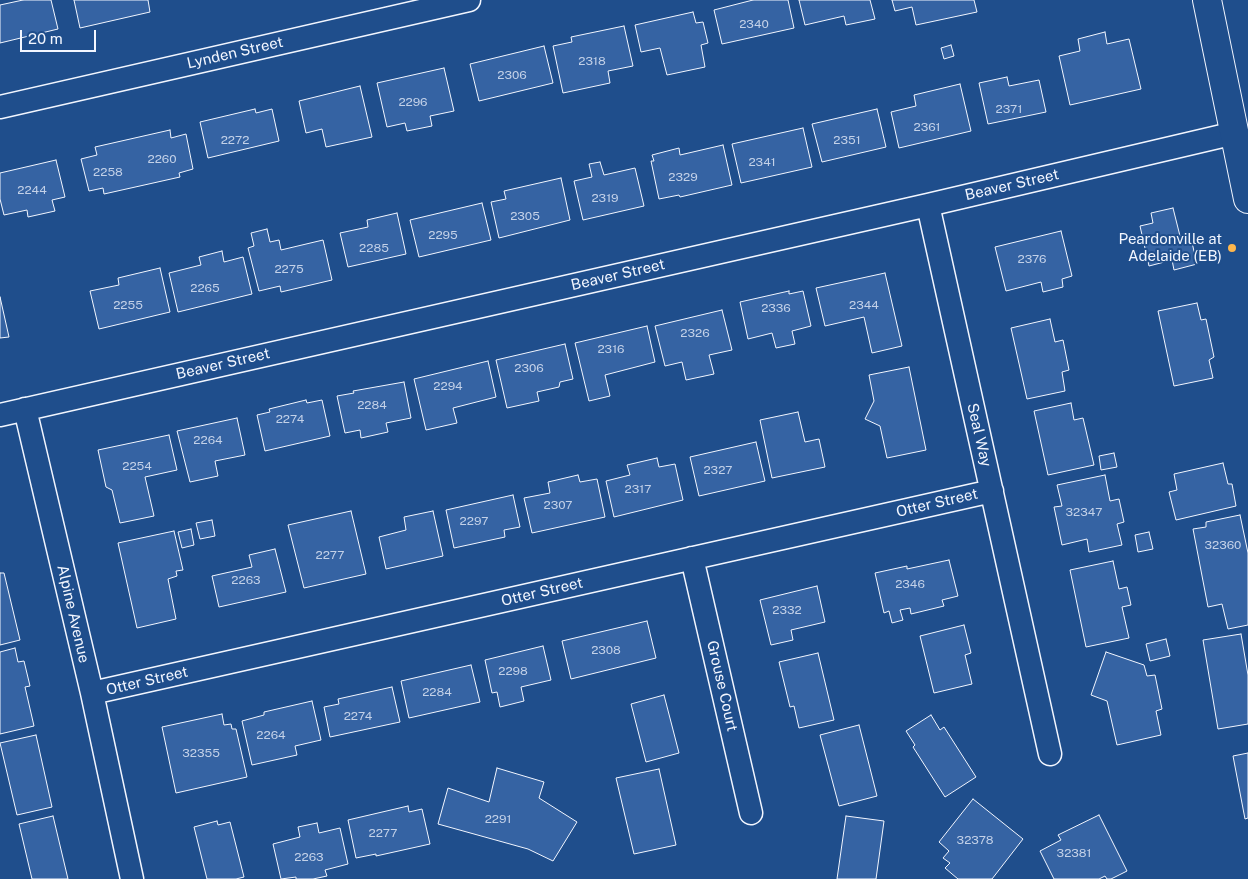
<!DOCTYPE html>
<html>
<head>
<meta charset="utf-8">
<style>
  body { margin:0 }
  #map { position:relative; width:1248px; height:879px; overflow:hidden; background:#1f4e8c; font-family:"Public Sans",sans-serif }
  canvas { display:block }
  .scale { position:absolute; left:20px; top:30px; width:76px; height:22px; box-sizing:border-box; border:2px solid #f2f6ff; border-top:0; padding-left:6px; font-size:15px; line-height:18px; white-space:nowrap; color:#f2f6ff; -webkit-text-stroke:4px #1f4e8c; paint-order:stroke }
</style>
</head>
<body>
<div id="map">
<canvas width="1248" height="879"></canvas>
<div class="scale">20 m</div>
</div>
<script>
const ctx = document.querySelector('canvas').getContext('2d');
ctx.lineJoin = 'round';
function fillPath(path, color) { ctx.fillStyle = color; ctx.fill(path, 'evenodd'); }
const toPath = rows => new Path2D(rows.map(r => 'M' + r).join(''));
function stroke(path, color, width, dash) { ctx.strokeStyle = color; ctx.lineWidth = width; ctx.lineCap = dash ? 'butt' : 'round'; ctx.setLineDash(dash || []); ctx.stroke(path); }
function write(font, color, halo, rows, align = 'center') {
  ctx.font = font + ' "Public Sans",sans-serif'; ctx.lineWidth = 4; ctx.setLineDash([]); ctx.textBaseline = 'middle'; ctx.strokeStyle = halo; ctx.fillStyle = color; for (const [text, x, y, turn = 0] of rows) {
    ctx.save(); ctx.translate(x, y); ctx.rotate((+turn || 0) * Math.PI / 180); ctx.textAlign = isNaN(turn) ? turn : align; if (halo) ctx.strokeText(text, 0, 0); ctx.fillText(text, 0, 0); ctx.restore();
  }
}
const building = toPath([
  [23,0,51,0,58,29,0,43,0,5,23,0],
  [74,0,148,0,150,12,80,28,74,0],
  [753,0,788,0,794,28,722,44,714,10,753,0],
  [799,0,870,0,875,19,846,25,844,16,805,25,799,0],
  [892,0,974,0,977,12,916,25,912,7,895,11,892,0],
  [693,12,696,23,703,22,708,43,701,45,705,67,667,75,660,48,641,52,635,25,693,12],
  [624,26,633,66,608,71,610,83,563,93,553,46,572,42,571,37,624,26],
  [1105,32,1107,44,1129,39,1141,89,1070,105,1059,56,1080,51,1078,39,1105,32],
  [951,45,954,56,944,59,941,48,951,45],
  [544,46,553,83,479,101,470,64,544,46],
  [444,68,454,111,430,116,432,126,407,131,405,123,387,127,377,83,444,68],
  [1007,77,1009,86,1039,80,1046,112,988,124,979,83,1007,77],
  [960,84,971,131,899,148,891,112,916,106,914,95,960,84],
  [360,86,372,137,326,147,322,129,306,133,299,101,360,86],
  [255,109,256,113,272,109,279,141,208,158,200,122,255,109],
  [877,109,886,147,822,162,812,124,877,109],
  [803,128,812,167,741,183,732,144,803,128],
  [170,130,171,138,186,134,193,169,179,173,180,177,104,194,103,188,89,191,81,159,97,155,95,147,170,130],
  [723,145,732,185,680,197,679,195,659,199,651,161,654,161,652,155,679,148,680,155,723,145],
  [56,160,65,197,52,200,55,211,28,217,27,210,4,215,0,199,0,173,56,160],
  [600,162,604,175,635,168,644,206,583,220,574,181,592,177,589,164,600,162],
  [561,178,570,220,499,238,491,202,506,199,504,191,561,178],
  [482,203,491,240,419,257,410,220,482,203],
  [1173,208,1180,236,1190,234,1197,264,1174,270,1172,260,1149,266,1140,226,1153,223,1151,213,1173,208],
  [397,213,406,254,348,267,340,233,368,227,367,220,397,213],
  [267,229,270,242,279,240,281,250,323,240,332,280,281,292,280,286,259,291,248,248,254,246,251,233,267,229],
  [1061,231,1072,276,1062,279,1063,287,1043,292,1041,282,1006,291,995,247,1061,231],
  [222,251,224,262,243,257,252,294,178,312,169,273,201,265,199,257,222,251],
  [160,268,170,312,99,329,90,291,119,285,118,278,160,268],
  [885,273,902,346,872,353,864,317,825,326,816,288,885,273],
  [789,291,789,294,803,291,811,326,792,331,795,344,776,348,772,333,748,339,740,302,789,291],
  [0,297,9,337,0,338,0,297],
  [1197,303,1201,320,1206,319,1214,357,1209,360,1213,378,1174,386,1158,311,1197,303],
  [722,310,732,350,709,355,714,374,686,380,682,362,665,366,655,326,722,310],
  [1050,319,1055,342,1063,340,1069,370,1062,372,1065,391,1027,399,1011,328,1050,319],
  [647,326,655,362,605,375,610,396,589,401,575,343,647,326],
  [565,344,573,379,560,382,559,387,537,392,539,401,507,408,496,360,565,344],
  [488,361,496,397,453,408,457,423,426,430,414,379,488,361],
  [909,367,926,450,887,458,880,426,865,419,874,401,869,375,909,367],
  [404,382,411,418,386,423,388,432,361,438,360,430,345,433,337,396,354,393,353,391,404,382],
  [306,400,307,403,322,400,330,436,265,451,257,415,270,412,269,409,306,400],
  [1071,403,1074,420,1083,418,1094,465,1048,475,1034,411,1071,403],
  [798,412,805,442,819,439,825,467,772,478,760,420,798,412],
  [237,418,245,455,215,461,218,476,190,482,177,431,237,418],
  [169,435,177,470,145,477,154,516,120,523,112,490,106,487,98,450,169,435],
  [756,442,765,481,699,496,690,457,756,442],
  [1114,453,1117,467,1101,470,1099,456,1114,453],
  [657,458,659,467,675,464,683,500,614,517,606,481,630,475,627,465,657,458],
  [1223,463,1228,484,1232,484,1236,506,1176,520,1169,492,1177,490,1174,474,1223,463],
  [578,475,580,482,597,479,605,517,532,533,524,498,550,493,548,482,578,475],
  [1105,475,1110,501,1119,499,1124,522,1117,524,1122,545,1089,552,1087,539,1062,545,1054,507,1062,506,1057,485,1105,475],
  [513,495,520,527,504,530,505,537,454,548,446,510,513,495],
  [351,511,366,574,304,588,288,525,351,511],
  [433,511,443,556,386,569,379,537,406,530,404,517,433,511],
  [1240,515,1248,553,1248,625,1228,629,1222,604,1208,607,1193,529,1206,527,1206,522,1240,515],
  [212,520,215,536,200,539,196,523,212,520],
  [191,529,194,545,182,548,178,532,191,529],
  [174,531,183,570,176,571,177,576,168,579,176,619,137,628,118,543,174,531],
  [1149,532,1153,549,1138,552,1135,535,1149,532],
  [275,549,286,592,219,607,212,576,252,567,249,555,275,549],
  [949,560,958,596,942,600,944,606,911,614,910,608,900,610,903,620,892,623,889,611,884,613,875,573,907,566,907,569,949,560],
  [1113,561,1119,589,1127,587,1131,605,1122,607,1129,638,1086,647,1070,570,1113,561],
  [0,573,4,573,20,640,0,645,0,573],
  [817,586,825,622,791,630,793,640,771,645,760,600,817,586],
  [647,621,656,658,571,679,562,641,647,621],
  [964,625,971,653,965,655,972,684,934,693,920,636,964,625],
  [1241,634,1248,675,1248,724,1218,729,1203,640,1241,634],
  [1166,639,1170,656,1150,661,1146,644,1166,639],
  [543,646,551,680,521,687,524,701,500,707,497,692,492,693,485,660,543,646],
  [15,648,18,662,24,661,30,686,25,687,34,726,0,734,0,652,15,648],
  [1106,652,1144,665,1147,676,1155,675,1162,709,1156,711,1161,735,1117,745,1107,701,1091,695,1106,652],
  [818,653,834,720,799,728,794,706,790,707,779,662,818,653],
  [471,665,480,702,409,718,401,681,471,665],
  [392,687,400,722,330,737,324,707,339,704,338,699,392,687],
  [664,695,679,753,646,762,631,704,664,695],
  [312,701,321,740,295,746,297,755,252,765,242,721,264,715,264,712,312,701],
  [222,714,224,725,231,724,232,729,236,729,247,777,176,793,162,727,222,714],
  [931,715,940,730,944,727,976,777,945,797,913,747,915,745,906,731,931,715],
  [859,725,877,796,839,806,820,735,859,725],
  [36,735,52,807,17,815,0,743,36,735],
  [1248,753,1248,818,1245,819,1233,756,1248,753],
  [497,768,544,782,539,798,577,822,553,861,528,849,438,824,448,788,489,802,497,768],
  [659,769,676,845,634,854,616,778,659,769],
  [973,799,1023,839,992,879,958,879,945,868,950,863,943,858,949,851,939,842,973,799],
  [408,806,409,812,422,809,430,844,376,856,376,854,356,858,348,820,408,806],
  [1099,815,1127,871,1111,879,1107,879,1105,876,1099,879,1054,879,1040,851,1061,840,1058,835,1099,815],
  [53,816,68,879,32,879,19,824,53,816],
  [846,816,884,821,876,879,837,879,846,816],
  [217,821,218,825,230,822,244,877,236,879,207,879,194,827,217,821],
  [317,823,319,833,340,828,348,864,325,870,327,876,313,879,296,879,296,877,281,879,273,844,300,837,298,827,317,823]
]);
fillPath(building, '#3563a3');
stroke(building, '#f2f6ff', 1);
const street = toPath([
  [0,107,469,0],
  [928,205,1050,754],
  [25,409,92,693,132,879],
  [0,415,928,205,1235,133],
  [692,558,751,813],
  [92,693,992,491]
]);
const secondary = toPath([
  [1207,0,1248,199]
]);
stroke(street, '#f2f6ff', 25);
stroke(secondary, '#f2f6ff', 30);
stroke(street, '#1f4e8c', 22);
stroke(secondary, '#1f4e8c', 28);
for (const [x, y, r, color] of [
  [1232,248,5,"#ffb74d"]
]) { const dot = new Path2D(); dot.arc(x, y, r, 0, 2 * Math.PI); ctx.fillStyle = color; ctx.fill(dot); stroke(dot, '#1f4e8c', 2); }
write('12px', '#c3d1e8', null, [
  ["2340",754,24],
  ["2318",592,61],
  ["2306",512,75],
  ["2296",413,102],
  ["2371",1009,109],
  ["2361",927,127],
  ["2272",235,140],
  ["2351",847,140],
  ["2260",162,159],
  ["2341",762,162],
  ["2258",108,172],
  ["2329",683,177],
  ["2244",32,190],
  ["2319",605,198],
  ["2305",525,216],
  ["2295",443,235],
  ["2285",374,248],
  ["2376",1032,259],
  ["2275",289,269],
  ["2265",205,288],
  ["2255",128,305],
  ["2344",864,305],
  ["2336",776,308],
  ["2326",695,333],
  ["2316",611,349],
  ["2306",529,368],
  ["2294",448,386],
  ["2284",372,405],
  ["2274",290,419],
  ["2264",208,440],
  ["2254",137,466],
  ["2327",718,470],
  ["2317",638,489],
  ["2307",558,505],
  ["32347",1084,512],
  ["2297",474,521],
  ["32360",1223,545],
  ["2277",330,555],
  ["2263",246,580],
  ["2346",910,584],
  ["2332",787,610],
  ["2308",606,650],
  ["2298",513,671],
  ["2284",437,692],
  ["2274",358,716],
  ["2264",271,735],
  ["32355",201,753],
  ["2291",498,819],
  ["2277",383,833],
  ["32378",975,840],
  ["32381",1074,853],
  ["2263",309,857]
]);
write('15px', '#f2f6ff', '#1f4e8c', [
  ["Lynden Street",235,53,-13],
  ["Beaver Street",1012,185,-13],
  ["Beaver Street",618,275,-13],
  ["Beaver Street",223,364,-13],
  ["Seal Way",979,435,77],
  ["Otter Street",937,503,-13],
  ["Otter Street",542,592,-13],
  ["Alpine Avenue",73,614,77],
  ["Otter Street",147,681,-13],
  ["Grouse Court",722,686,77]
]);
write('15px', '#f2f6ff', '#1f4e8c', [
  ["Peardonville at",1222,239],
  ["Adelaide (EB)",1222,256]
], 'right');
</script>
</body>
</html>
